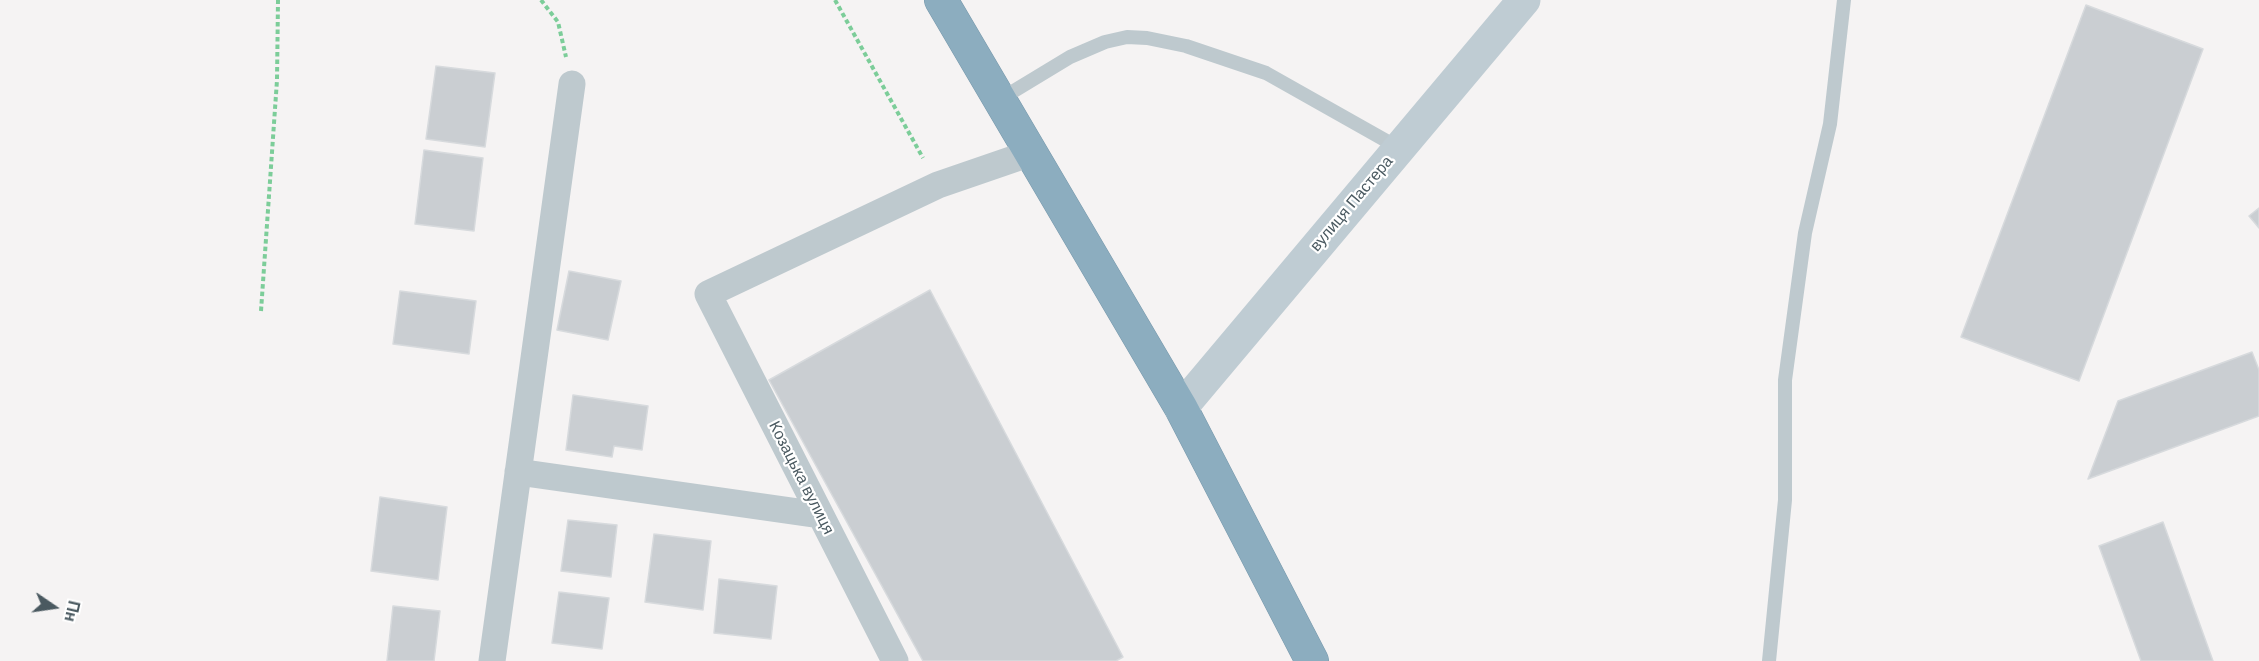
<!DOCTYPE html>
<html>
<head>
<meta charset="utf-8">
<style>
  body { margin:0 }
  #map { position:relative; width:2259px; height:661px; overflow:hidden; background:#f5f3f3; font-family:Helvetica,sans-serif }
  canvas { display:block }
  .north { position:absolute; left:24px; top:577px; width:60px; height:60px; -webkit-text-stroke:4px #fff; paint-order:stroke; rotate:103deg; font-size:16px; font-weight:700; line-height:24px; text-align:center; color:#4a5960 }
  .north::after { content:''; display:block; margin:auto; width:21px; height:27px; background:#4a5960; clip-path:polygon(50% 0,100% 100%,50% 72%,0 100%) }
</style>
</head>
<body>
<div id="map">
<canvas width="2259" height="661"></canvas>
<div class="north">Пн</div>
</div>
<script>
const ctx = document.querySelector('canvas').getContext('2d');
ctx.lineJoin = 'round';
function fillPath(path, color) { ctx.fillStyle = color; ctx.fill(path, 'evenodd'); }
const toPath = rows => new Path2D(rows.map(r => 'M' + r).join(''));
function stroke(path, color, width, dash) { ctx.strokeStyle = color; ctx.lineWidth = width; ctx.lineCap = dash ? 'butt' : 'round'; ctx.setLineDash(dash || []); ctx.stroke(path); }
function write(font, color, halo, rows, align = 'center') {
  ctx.font = font + ' Helvetica,sans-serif'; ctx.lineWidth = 4.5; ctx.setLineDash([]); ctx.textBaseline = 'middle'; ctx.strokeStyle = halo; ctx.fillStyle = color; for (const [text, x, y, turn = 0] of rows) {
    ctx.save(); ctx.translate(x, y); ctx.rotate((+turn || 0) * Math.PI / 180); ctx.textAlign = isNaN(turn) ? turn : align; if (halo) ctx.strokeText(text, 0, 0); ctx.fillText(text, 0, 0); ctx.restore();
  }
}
const building = toPath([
  [2086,5,2203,49,2079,381,1961,337,2086,5],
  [436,66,495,73,485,147,426,139,436,66],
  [424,150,483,158,474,231,415,224,424,150],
  [2259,208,2259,228,2249,216,2259,208],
  [569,271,621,281,608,340,557,330,569,271],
  [930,290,1123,657,1116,661,923,661,769,380,930,290],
  [400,291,476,301,469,354,393,344,400,291],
  [2252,352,2259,370,2259,416,2088,479,2118,401,2252,352],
  [573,395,648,406,642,450,614,446,612,457,566,450,573,395],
  [380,497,447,507,438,580,371,571,380,497],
  [568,520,617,525,611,577,561,571,568,520],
  [2163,522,2213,661,2141,661,2099,546,2163,522],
  [654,534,711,541,703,610,645,602,654,534],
  [719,579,777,586,771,639,714,633,719,579],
  [559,592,609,598,602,649,552,643,559,592],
  [393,606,440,611,434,661,387,661,393,606]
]);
fillPath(building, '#caced2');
stroke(building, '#d7dadd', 1.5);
const highway = toPath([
  [941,0,1181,408,1312,661]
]);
stroke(highway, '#7798ab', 34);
stroke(toPath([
  [541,0,558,22,566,57],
  [835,0,923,158],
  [261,311,277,80,278,0]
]), '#7ccd99', 4, [4.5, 3]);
stroke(toPath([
  [999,100,1070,57,1105,42,1127,37,1147,38,1186,46,1266,73,1399,148],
  [1769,661,1785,500,1785,380,1805,233,1830,124,1844,0]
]), '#bec9ce', 14);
stroke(toPath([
  [518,472,820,515],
  [492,661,572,84],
  [895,661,708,294,938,185,1031,153]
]), '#bec9ce', 27);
stroke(toPath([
  [1181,408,1524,0]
]), '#bfccd3', 33);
stroke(highway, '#8cadbf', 33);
write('16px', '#4a5960', '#fff', [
  ["вулиця Пастера",1352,204,-50],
  ["Козацька вулиця",801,478,63]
]);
</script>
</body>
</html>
